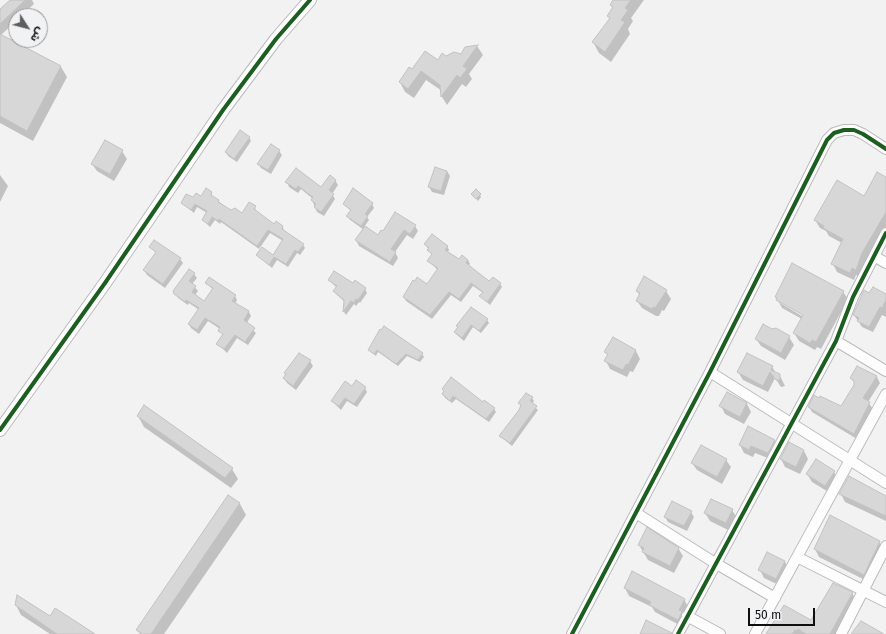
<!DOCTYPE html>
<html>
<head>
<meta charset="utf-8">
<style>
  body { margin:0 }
  #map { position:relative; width:886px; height:634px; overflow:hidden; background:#f2f2f3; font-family:"Fira Sans","Noto Sans Arabic",sans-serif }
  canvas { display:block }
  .north { position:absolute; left:8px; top:8px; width:40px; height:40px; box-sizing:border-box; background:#f1f2f4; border:1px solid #979799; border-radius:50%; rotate:126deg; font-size:11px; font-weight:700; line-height:16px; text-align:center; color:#0f0f10 }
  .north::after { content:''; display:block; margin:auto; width:14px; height:18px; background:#5e5e5f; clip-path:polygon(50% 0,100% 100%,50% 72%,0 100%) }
  .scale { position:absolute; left:748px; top:608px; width:67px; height:18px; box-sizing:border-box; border:2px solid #0f0f10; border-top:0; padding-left:5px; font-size:12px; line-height:14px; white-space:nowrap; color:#0f0f10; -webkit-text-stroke:3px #f1f2f4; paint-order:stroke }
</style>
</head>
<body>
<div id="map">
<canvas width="886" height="634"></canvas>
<div class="north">ش</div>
<div class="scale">50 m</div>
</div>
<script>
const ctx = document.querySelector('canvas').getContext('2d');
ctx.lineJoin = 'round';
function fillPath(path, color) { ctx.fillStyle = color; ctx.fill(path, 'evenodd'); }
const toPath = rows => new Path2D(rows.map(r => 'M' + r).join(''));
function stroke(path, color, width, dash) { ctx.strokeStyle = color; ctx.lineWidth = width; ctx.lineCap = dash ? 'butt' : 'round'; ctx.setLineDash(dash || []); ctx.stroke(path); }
fillPath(toPath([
  [11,0,32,0,34,4,21,16,16,16,16,21,1,35,61,67,67,77,33,141,0,123,0,11],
  [614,0,644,0,631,18,633,21,628,29,630,34,611,62,599,53,593,42,610,19,608,16,613,9,611,5],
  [477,46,483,55,469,74,472,79,466,87,462,84,447,105,442,97,442,91,426,80,414,98,405,92,400,82,413,70,446,57,461,55],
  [249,137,251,141,237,162,228,156,226,152],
  [105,141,122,151,127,159,114,181,97,171,92,164],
  [279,151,282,155,271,174,261,168,258,164],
  [447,171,450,176,444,195,432,192,429,187],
  [0,175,8,186,0,202],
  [886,179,886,227,860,277,856,275,854,280,837,272,833,264,842,243,829,236,826,231,820,228,815,220,865,197],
  [335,180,338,185,332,194,335,199,324,216,317,212,312,200,313,199,301,189,298,193,289,187,287,182,322,188],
  [211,193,213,197,231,211,242,214,255,207,256,212,274,225,283,227,284,232,303,245,305,248,300,255,297,253,288,267,277,260,272,268,257,255,273,256,283,241,270,233,259,249,221,222,220,224,215,220,210,227,203,220,207,213,197,207,194,213,182,203],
  [472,194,480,195,481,197,478,201],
  [344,204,372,204,374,208,367,217,369,220,364,227,378,237,415,226,418,231,413,239,407,235,395,252,398,258,393,266,359,246,356,240,364,230,349,219,348,216,351,211],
  [425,244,447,246,449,250,448,252,460,261,468,260,470,264,468,266,489,282,500,284,502,287,490,305,480,296,483,293,473,286,461,302,451,295,432,319,406,301,404,297,428,286,438,270,428,261,432,255],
  [151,247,180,259,183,263,165,288,147,275,144,270,156,253],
  [194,274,197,278,192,284,198,291,195,295,204,302,213,290,207,283,235,296,237,300,235,304,249,312,251,316,246,324,256,333,248,345,237,338,227,353,218,344,223,336,220,329,208,321,199,334,191,328,189,324,199,310,189,303,188,305,178,298,175,293],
  [329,280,353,284,365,289,367,293,360,303,359,302,356,306,354,304,346,315,344,312,345,302,337,295,334,291,337,288],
  [637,291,666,291,671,299,664,311,662,310,659,316,656,316,642,308,637,301,640,296],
  [843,292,848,299,821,349,817,347,815,350,799,341,794,333,802,319,782,308,776,297],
  [781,302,808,317,807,319,780,303],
  [870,294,886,295,886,317,882,315,873,332,862,327,854,315],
  [487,320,489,323,481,333,473,327,464,341,455,333,458,328,457,326],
  [380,331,422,354,424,357,420,362,407,356,398,366,378,352,376,356,369,350],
  [789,337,794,345,785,360,761,346,756,339],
  [614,339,636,351,640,359,633,372,630,371,627,377,610,369,606,361,608,356,606,352],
  [748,354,772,367,776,373,779,374,785,386,781,387,775,378,768,392,743,380,738,372],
  [310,361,313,366,296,390,287,383,284,378,285,374],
  [857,368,877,377,880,383,868,402,873,409,857,439,812,412,809,407,841,408,855,384,851,378],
  [352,387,365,388,367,392,357,407,347,401,341,410,332,401],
  [445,392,483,403,494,409,496,412,489,422,456,399,452,403,445,398,443,394],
  [728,393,747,404,751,412,744,424,725,414,721,406],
  [532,398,534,401,532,404,538,410,512,446,500,436,522,407,520,403],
  [138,416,232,469,238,479,231,488,144,427],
  [775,441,779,448,773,460,755,453,753,457,744,453,740,445],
  [789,444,804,451,808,459,800,474,785,467,781,459],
  [726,460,731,467,722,484,697,470,692,463],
  [834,472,838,480,830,493,812,482,807,474],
  [841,494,886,497,886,521,845,502],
  [229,497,240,504,246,515,164,634,140,634,138,630],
  [732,510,737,518,730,531,710,521,705,513],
  [691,512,694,517,687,531,668,522,665,517],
  [879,542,884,550,869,582,819,557,815,549],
  [639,545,678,548,683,556,674,573,648,560],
  [768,554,785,562,789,569,781,586,764,578,760,570],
  [625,588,684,599,688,607,683,627,655,612,652,607,629,596],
  [852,593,856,601,838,634,769,634,812,622],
  [16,605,50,618,93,634,50,634,21,615]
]), '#0003');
const building = toPath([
  [10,0,25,0,0,24,0,9,10,0],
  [613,0,631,0,625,8,628,10,621,20,625,22,605,52,592,42,610,18,607,16,613,7,610,5,613,0],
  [0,34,61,66,27,131,0,116,0,34],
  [478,45,463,66,467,69,460,78,457,75,441,97,440,85,421,71,408,89,399,82,409,67,412,69,425,51,438,60,442,53,446,56,454,52,461,54,465,47,478,45],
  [240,130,250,137,234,159,225,152,240,130],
  [105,140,123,150,110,174,91,164,105,140],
  [271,144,280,150,268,170,257,164,271,144],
  [435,167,447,171,441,191,428,187,435,167],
  [296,168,321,187,330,175,336,180,329,190,334,194,321,212,314,207,316,204,311,200,313,197,298,186,296,189,285,182,296,168],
  [877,172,886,177,886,212,862,253,856,270,852,268,850,273,831,264,843,239,823,228,824,226,814,220,837,180,864,196,877,172],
  [206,188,212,192,211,195,219,200,218,202,231,210,235,208,242,213,249,202,256,206,254,209,274,224,276,221,283,226,282,229,304,244,298,252,295,250,286,264,274,257,269,265,256,255,262,247,273,255,283,239,268,230,257,246,219,219,218,221,212,217,208,224,202,220,207,211,195,204,191,210,181,203,186,194,193,197,196,193,201,196,206,188],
  [353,188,373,203,365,214,368,216,361,226,346,216,351,210,343,204,353,188],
  [476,189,481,194,476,199,471,194,476,189],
  [395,212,416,225,410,234,404,230,391,249,396,252,390,262,355,240,365,226,378,235,381,230,383,231,395,212],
  [432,234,448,246,445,250,459,259,462,255,468,260,466,263,489,281,493,277,501,283,487,302,479,296,483,292,471,283,459,299,449,292,430,315,403,297,413,280,415,281,417,277,427,284,438,268,427,261,432,254,427,250,429,248,424,244,432,234],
  [154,240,181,258,163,284,143,270,156,252,149,247,154,240],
  [792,263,844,291,816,342,812,340,810,343,793,333,803,315,776,300,777,298,775,297,792,263],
  [189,269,195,273,189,281,196,286,192,292,204,301,213,288,205,283,209,277,236,295,232,301,249,311,244,320,255,328,245,342,235,335,224,349,216,344,223,334,218,331,220,327,205,318,197,330,188,324,199,308,186,300,185,302,174,294,173,291,189,269],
  [334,271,353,283,355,280,366,288,358,300,356,299,354,303,351,301,343,312,344,300,333,291,337,286,328,280,334,271],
  [644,276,667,290,655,308,653,307,652,309,636,301,640,293,636,291,644,276],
  [873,287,886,294,886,300,882,308,880,307,869,327,857,321,859,318,853,315,864,290,869,293,873,287],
  [471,307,488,319,479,331,471,325,462,338,454,332,458,327,456,326,471,307],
  [763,324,772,329,776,328,790,336,781,353,755,339,763,324],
  [384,326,423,353,418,360,406,354,396,364,377,350,374,354,368,350,380,329,381,330,384,326],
  [613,337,636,350,628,365,626,364,623,370,604,361,608,354,604,352,613,337],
  [299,353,311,360,293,386,283,378,286,374,284,373,299,353],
  [747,353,773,366,771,370,780,374,780,380,776,380,770,372,763,386,737,372,747,353],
  [857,366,877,376,863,398,870,402,854,434,808,407,814,395,819,398,820,396,841,406,854,385,854,381,850,378,857,366],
  [451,377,483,402,484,400,495,408,486,419,453,396,450,401,442,394,444,391,442,389,451,377],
  [356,380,366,387,354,404,345,398,339,406,331,401,345,381,352,386,356,380],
  [727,392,747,403,740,417,719,406,727,392],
  [526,393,533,397,530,401,537,406,510,443,499,436,519,410,521,405,518,403,526,393],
  [144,405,233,468,225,478,137,416,144,405],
  [748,426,775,440,768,453,751,446,749,450,739,445,748,426],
  [789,442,804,450,796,467,780,459,789,442],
  [701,445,727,459,717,477,691,463,701,445],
  [816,459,835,471,825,486,806,474,816,459],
  [849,476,886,496,886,516,839,494,849,476],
  [228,495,240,503,151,634,142,634,136,630,228,495],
  [711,499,733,509,726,523,704,513,711,499],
  [672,501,692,511,684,526,664,517,672,501],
  [830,515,880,541,864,575,814,549,830,515],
  [647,527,679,548,670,566,642,552,644,548,638,545,647,527],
  [767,552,785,561,776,579,758,570,767,552],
  [632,571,685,599,679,610,682,612,678,620,649,605,651,602,624,588,632,571],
  [833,583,853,592,830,634,806,634,798,629,797,631,795,630,792,634,766,634,784,605,811,620,833,583],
  [17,595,50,616,55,608,95,634,57,634,15,605,17,595],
  [646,620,672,633,672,634,640,634,646,620],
  [861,621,884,634,851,634,861,621]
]);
fillPath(building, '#d7d7d8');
stroke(building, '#c2c2c2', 1);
const minor = toPath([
  [874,256,886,263],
  [836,341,886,371],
  [710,372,886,483],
  [636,513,715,563,775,598],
  [797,557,886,602],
  [687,616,720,634],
  [572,634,710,372,827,140,834,133,844,130,854,130,863,134,886,149],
  [678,634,836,341,853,297,886,233],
  [755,634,886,394],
  [841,634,886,546]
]);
const tertiary = toPath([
  [0,430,105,283,223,110,276,39,310,0]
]);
stroke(minor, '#bbb', 12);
stroke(tertiary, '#bbb', 14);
stroke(minor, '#fdfdfd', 10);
stroke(tertiary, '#fdfdfd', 12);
stroke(toPath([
  [0,430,105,283,223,110,276,39,310,0],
  [572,634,710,372,827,140,834,133,844,130,854,130,863,134,886,149],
  [678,634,836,341,853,297,886,233]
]), '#1b5e20', 4);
</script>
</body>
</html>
